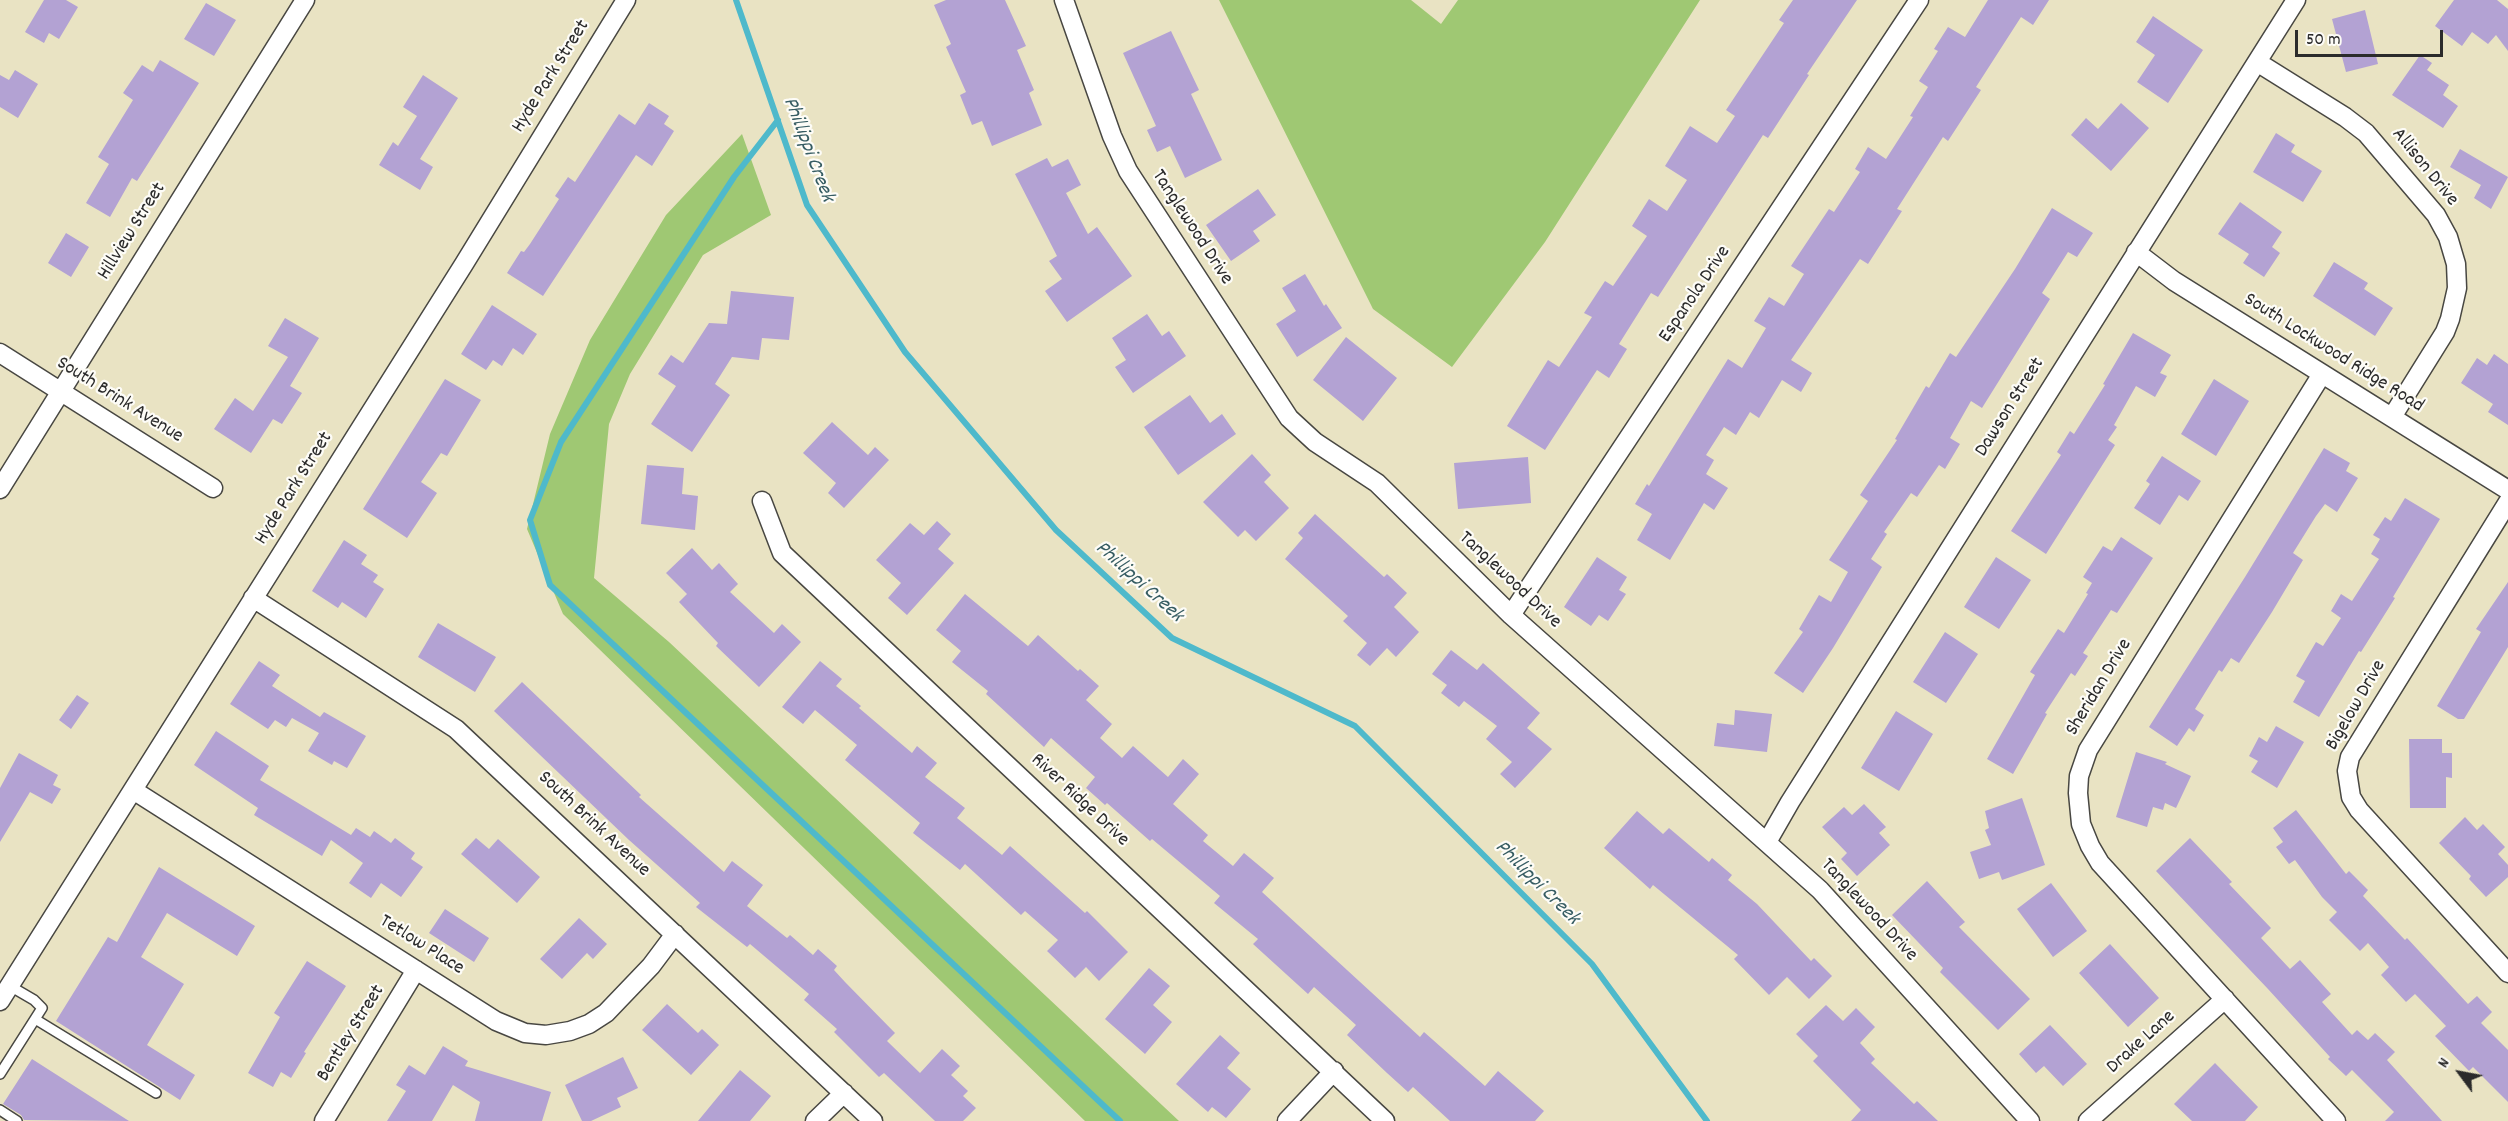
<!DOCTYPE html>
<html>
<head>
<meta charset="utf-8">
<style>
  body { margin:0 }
  #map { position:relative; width:2508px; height:1121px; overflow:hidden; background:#e9e3c3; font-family:Dekko,sans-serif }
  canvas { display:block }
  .north { position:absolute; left:2430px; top:1043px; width:60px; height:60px; -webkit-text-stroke:4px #fdfcf7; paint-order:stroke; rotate:302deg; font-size:16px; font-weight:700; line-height:24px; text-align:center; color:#2b2b2b }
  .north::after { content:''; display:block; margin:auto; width:21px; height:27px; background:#2b2b2b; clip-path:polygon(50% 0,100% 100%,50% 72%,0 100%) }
  .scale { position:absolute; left:2295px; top:30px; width:148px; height:27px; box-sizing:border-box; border:3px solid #2b2b2b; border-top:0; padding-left:8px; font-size:18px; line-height:21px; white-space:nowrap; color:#2b2b2b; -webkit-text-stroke:4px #fdfcf7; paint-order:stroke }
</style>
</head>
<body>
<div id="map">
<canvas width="2508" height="1121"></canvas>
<div class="north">N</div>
<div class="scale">50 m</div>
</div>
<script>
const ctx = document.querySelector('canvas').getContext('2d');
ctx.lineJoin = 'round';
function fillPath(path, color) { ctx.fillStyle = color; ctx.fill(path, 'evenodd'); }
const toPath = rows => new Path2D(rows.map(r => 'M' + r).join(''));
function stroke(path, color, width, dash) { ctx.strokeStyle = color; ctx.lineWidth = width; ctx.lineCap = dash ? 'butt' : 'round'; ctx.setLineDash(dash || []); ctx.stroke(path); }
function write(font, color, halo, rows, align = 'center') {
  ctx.font = font + ' Dekko,sans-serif'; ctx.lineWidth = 4.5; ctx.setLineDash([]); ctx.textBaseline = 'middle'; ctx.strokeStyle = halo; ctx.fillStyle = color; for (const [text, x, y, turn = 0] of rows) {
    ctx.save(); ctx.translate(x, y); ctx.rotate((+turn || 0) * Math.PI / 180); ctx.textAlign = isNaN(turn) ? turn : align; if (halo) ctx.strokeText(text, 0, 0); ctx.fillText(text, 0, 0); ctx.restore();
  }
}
fillPath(toPath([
  [1219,0,1411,0,1441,24,1458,0,1700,0,1545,242,1452,367,1373,309],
  [742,134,771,215,703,255,630,374,609,424,594,578,669,642,1179,1121,1085,1121,563,614,527,529,550,434,590,340,666,215]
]), '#9fc873');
stroke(toPath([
  [736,0,807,205,905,352,1056,530,1172,638,1355,726,1592,964,1707,1121],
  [778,120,734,177,561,442,530,520,550,585,1120,1121]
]), '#4eb9cb', 6);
fillPath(toPath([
  [44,0,66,0,78,7,59,39,49,33,44,43,25,32],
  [946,0,1005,0,1026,46,1017,50,1034,90,1029,93,1042,125,992,146,982,121,972,125,960,95,966,92,946,47,951,44,934,5],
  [1793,0,1857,0,1807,74,1809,75,1768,138,1763,135,1658,297,1651,293,1619,344,1627,349,1609,378,1597,370,1545,450,1507,426,1548,360,1559,367,1592,317,1584,313,1605,281,1613,286,1647,236,1632,226,1649,199,1667,211,1687,180,1665,166,1690,126,1717,143,1735,116,1726,110,1784,23,1779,20],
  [1988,0,2049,0,2033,25,2021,17,1976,87,1981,90,1948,141,1943,137,1897,209,1902,211,1868,264,1860,259,1791,360,1812,373,1801,392,1782,380,1759,418,1750,412,1736,435,1724,427,1706,455,1714,460,1706,474,1728,488,1714,510,1704,503,1670,560,1637,540,1652,514,1635,504,1647,484,1649,486,1728,359,1742,368,1766,328,1754,321,1769,297,1784,306,1804,274,1791,266,1829,209,1834,212,1860,172,1855,169,1868,147,1886,159,1913,117,1910,116,1928,87,1919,81,1938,51,1934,49,1948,27,1965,37],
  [2454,0,2497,0,2508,9,2508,51,2496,35,2488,44,2472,32,2462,46,2435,26],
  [206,3,236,20,214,56,184,39],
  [2365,10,2378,64,2346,72,2332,19],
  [2153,16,2203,50,2168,103,2137,82,2155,55,2136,42],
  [1171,31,1199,90,1191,94,1222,160,1185,178,1170,146,1157,152,1147,130,1156,126,1123,53],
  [2420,55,2432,63,2427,70,2449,85,2443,95,2458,106,2443,128,2392,95],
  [160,60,199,83,137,181,132,178,110,217,86,203,109,164,98,157,133,100,123,93,142,65,153,72],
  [15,70,38,84,18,118,0,107,0,75,9,80],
  [423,75,458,98,420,159,433,167,420,190,379,165,393,142,398,146,417,116,403,107],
  [649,103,669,116,664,124,674,131,652,166,636,155,543,296,507,273,521,251,524,252,530,244,559,199,555,196,568,177,575,182,619,114,635,125],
  [2121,103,2149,128,2111,171,2071,135,2086,118,2098,129],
  [2276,133,2295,145,2291,152,2322,171,2303,202,2253,172],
  [2460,149,2508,177,2491,209,2474,198,2481,185,2450,167],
  [1047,158,1052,167,1068,159,1081,185,1066,193,1088,234,1097,227,1132,276,1067,322,1045,291,1062,279,1049,261,1057,256,1015,174],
  [1258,189,1276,215,1253,231,1260,241,1231,261,1206,225],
  [2240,202,2282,232,2272,247,2280,253,2264,277,2243,263,2249,254,2218,234],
  [2052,208,2093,233,2077,257,2068,252,2042,293,2050,299,1982,408,1971,401,1950,438,1960,444,1945,469,1939,465,1917,497,1911,493,1884,532,1887,534,1871,559,1882,567,1833,648,1803,693,1774,673,1803,632,1799,629,1819,595,1831,602,1848,572,1829,560,1868,501,1860,495,1897,440,1895,439,1926,386,1929,388,1950,353,1956,357,2015,269],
  [66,233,89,247,71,277,48,263],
  [2334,262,2368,283,2364,289,2393,308,2375,336,2313,296],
  [1305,274,1324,306,1326,304,1342,328,1297,357,1276,324,1296,311,1282,288],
  [731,291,794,297,789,340,762,338,759,360,732,357,715,384,730,395,692,452,651,424,676,386,658,374,671,355,683,363,709,323,727,324],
  [492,305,537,334,523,355,513,348,502,366,493,360,486,370,461,354],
  [1147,314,1162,336,1169,331,1186,356,1133,393,1115,367,1126,360,1112,338],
  [285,318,319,338,290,386,302,393,282,424,273,419,251,453,214,429,235,398,253,411,288,357,268,346],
  [2133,333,2171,355,2160,373,2167,376,2155,397,2136,386,2114,425,2117,427,2108,440,2115,445,2046,554,2011,531,2061,455,2057,452,2070,431,2074,434,2105,385,2103,384],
  [1346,337,1397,378,1363,421,1313,380],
  [2494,354,2508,364,2508,425,2488,412,2493,404,2461,383,2477,358,2487,365],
  [445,379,481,400,447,456,441,453,421,482,437,493,407,538,363,509],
  [2214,379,2249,401,2216,456,2181,434],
  [1190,395,1210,423,1222,414,1236,434,1178,475,1144,427],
  [832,422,868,455,875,447,889,460,844,508,828,493,836,483,803,453],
  [2324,448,2350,463,2346,471,2358,478,2337,512,2325,504,2316,516,2293,553,2303,560,2272,612,2239,663,2231,658,2222,672,2219,670,2195,709,2204,715,2194,732,2189,728,2177,746,2149,727,2245,577],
  [1252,454,1271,475,1264,482,1289,508,1256,541,1245,530,1238,537,1203,502],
  [2162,456,2201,481,2188,501,2179,495,2160,525,2134,508,2150,484,2146,481],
  [1528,457,1531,503,1458,509,1454,463],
  [647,465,684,468,682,494,698,496,695,530,641,524],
  [2405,498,2440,519,2393,597,2395,598,2361,652,2359,651,2319,717,2293,702,2305,681,2296,676,2316,642,2323,646,2341,618,2331,611,2341,594,2352,601,2379,559,2371,554,2380,539,2373,535,2385,517,2391,521],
  [1315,514,1384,577,1387,574,1407,593,1394,607,1419,632,1396,657,1387,648,1370,666,1357,655,1367,643,1343,621,1348,616,1285,559,1303,538,1298,533],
  [937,521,951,534,938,549,954,563,907,615,888,598,901,583,876,560,910,523,924,535],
  [2121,537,2153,558,2117,613,2111,610,2083,653,2088,656,2075,676,2071,673,2045,713,2047,714,2013,774,1987,759,2035,675,2030,672,2058,629,2064,633,2088,594,2086,593,2092,583,2083,577,2103,546,2112,551],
  [344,540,367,555,361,564,378,575,373,582,384,589,366,618,342,602,338,608,312,591],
  [692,548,712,570,719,563,738,584,730,592,774,633,782,624,801,642,759,687,716,646,718,643,679,602,687,594,666,573],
  [1597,557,1627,577,1619,590,1626,594,1608,621,1599,615,1591,626,1564,607],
  [1996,557,2031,580,1999,629,1964,607],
  [2508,582,2508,647,2464,719,2458,719,2437,706,2481,632,2476,629],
  [965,594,1028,646,1038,635,1078,671,1080,669,1099,686,1086,700,1112,724,1100,738,1122,758,1133,746,1168,777,1183,759,1199,774,1173,804,1208,835,1203,841,1233,866,1244,853,1274,878,1262,892,1420,1037,1424,1032,1485,1086,1498,1071,1544,1111,1535,1121,1450,1121,1413,1087,1408,1092,1387,1073,1347,1035,1356,1025,1314,987,1308,994,1253,944,1258,939,1214,903,1220,896,1152,839,1150,841,1107,803,1105,805,1086,788,1095,777,1051,738,1044,747,986,694,988,691,952,662,961,651,936,630],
  [438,623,496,657,475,692,418,657],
  [1945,632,1978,654,1946,703,1913,682],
  [1451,650,1477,670,1483,663,1540,713,1527,728,1552,749,1515,788,1500,774,1512,762,1486,739,1497,726,1464,701,1459,707,1441,693,1447,685,1432,674],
  [259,661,280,675,272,686,320,717,324,712,366,736,347,768,334,761,332,765,308,751,319,733,292,718,286,727,275,720,268,729,230,704],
  [820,661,842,679,836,686,861,706,859,708,912,753,917,746,937,763,925,777,965,808,957,818,1002,855,1010,846,1085,913,1087,911,1128,952,1099,981,1086,967,1075,978,1047,951,1058,940,1025,911,1021,915,965,864,960,870,913,833,920,823,845,760,857,745,815,710,803,724,782,707],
  [522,682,641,795,639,797,724,872,732,861,763,885,747,906,787,938,790,935,813,955,818,949,837,966,834,970,845,982,895,1033,887,1041,920,1073,942,1049,960,1066,951,1075,968,1091,963,1096,976,1108,963,1121,935,1121,884,1073,879,1077,834,1032,837,1029,804,1000,809,994,750,944,747,947,696,907,700,903,629,840,494,711],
  [77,695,89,703,71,729,59,720],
  [1735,710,1772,714,1767,752,1714,746,1717,723,1734,725],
  [1896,711,1933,734,1899,791,1861,768],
  [2276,726,2304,742,2277,788,2251,772,2258,761,2249,756,2259,737,2267,742],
  [216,731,269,766,260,780,351,835,356,828,370,837,374,831,391,843,395,838,415,853,411,859,423,867,401,897,381,883,371,898,349,883,363,863,331,840,322,856,254,815,258,808,194,765],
  [2409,739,2442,739,2442,753,2452,753,2452,778,2446,777,2446,808,2410,808],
  [2136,752,2167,762,2165,764,2191,776,2176,808,2165,803,2163,810,2153,807,2147,827,2116,817],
  [19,753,58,775,53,785,61,789,52,804,30,792,0,842,0,788],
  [2022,798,2045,865,2002,880,1999,872,1979,879,1970,852,1991,845,1985,830,1989,828,1985,811],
  [1864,804,1886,827,1879,833,1890,845,1857,876,1841,859,1847,853,1822,827,1844,807,1852,815],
  [2296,810,2346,874,2349,871,2368,890,2363,896,2405,940,2407,938,2468,1004,2477,996,2492,1012,2481,1023,2508,1050,2508,1102,2473,1067,2469,1071,2435,1036,2446,1026,2415,994,2406,1002,2381,975,2389,967,2368,943,2360,951,2329,920,2337,912,2322,897,2295,860,2289,864,2276,847,2283,842,2273,828],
  [1637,811,1663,834,1669,828,1709,862,1712,858,1732,875,1728,880,1757,904,1811,961,1814,958,1832,976,1809,999,1787,977,1769,995,1734,959,1738,955,1653,885,1650,889,1604,848],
  [2465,817,2477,830,2483,824,2505,847,2498,854,2508,865,2508,877,2486,897,2469,879,2471,876,2439,843],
  [476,838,489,849,498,839,540,877,517,903,461,854],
  [2190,838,2232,882,2229,884,2271,928,2261,938,2290,969,2300,960,2331,994,2322,1002,2352,1035,2357,1030,2368,1040,2375,1033,2395,1052,2387,1060,2442,1121,2385,1121,2394,1112,2352,1070,2346,1076,2328,1059,2330,1057,2268,989,2156,871],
  [159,867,255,926,237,956,167,913,141,957,184,984,147,1045,195,1075,180,1100,56,1021,108,937,117,942],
  [1927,881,1965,922,1959,927,2030,999,1998,1030,1940,972,1943,968,1892,915],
  [2051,883,2087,931,2053,957,2017,909],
  [445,909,489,938,474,962,429,933],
  [579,918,607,944,593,959,587,953,562,979,540,959],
  [2110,944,2159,998,2128,1027,2079,973],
  [307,961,346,986,304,1052,306,1053,291,1078,281,1072,273,1087,248,1073,280,1017,274,1013],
  [1149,968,1170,986,1153,1005,1172,1022,1145,1054,1105,1019],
  [667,1004,698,1033,702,1029,719,1045,691,1075,642,1030],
  [1826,1005,1843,1021,1856,1008,1875,1027,1860,1043,1875,1059,1871,1063,1914,1104,1917,1101,1938,1121,1851,1121,1861,1110,1813,1061,1818,1056,1796,1034],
  [2050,1025,2087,1064,2063,1086,2044,1066,2036,1073,2019,1054],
  [1220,1035,1240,1053,1227,1068,1251,1089,1226,1118,1212,1107,1208,1112,1176,1084],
  [443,1046,468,1061,465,1066,551,1092,542,1121,475,1121,480,1102,453,1085,432,1121,387,1121,406,1091,396,1085,409,1065,425,1075],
  [623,1057,638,1088,617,1098,621,1107,591,1121,582,1121,565,1085],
  [32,1059,129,1121,24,1120,21,1115,3,1104],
  [2215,1063,2258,1107,2245,1121,2192,1121,2174,1104],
  [740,1070,771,1096,750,1121,698,1121]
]), '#b3a2d3');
const lane = toPath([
  [35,1019,156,1093],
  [0,1074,42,1008,34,1000,10,986],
  [0,1110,17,1121]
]);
const street = toPath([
  [1064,0,1112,136,1128,171,1289,418,1315,442,1377,483,1511,615,1820,890,2030,1121],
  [2257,62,2345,117,2366,133,2436,215,2448,237,2456,264,2457,288,2450,319,2445,332,2392,417],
  [2136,252,2174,281,2508,490],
  [0,353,213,488],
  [2322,374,2088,750,2079,776,2078,793,2081,824,2090,846,2100,863,2336,1121],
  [0,489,305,0],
  [762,501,782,553,1385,1121],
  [2508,502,2350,757,2347,771,2351,797,2359,810,2508,973],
  [253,598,456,729,873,1121],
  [1511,615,1919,0],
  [133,790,496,1021,525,1033,546,1035,570,1031,589,1024,606,1013,651,966,675,934],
  [1767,842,1790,802,2296,0],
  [0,1001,464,264,626,0],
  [324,1121,416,970],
  [815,1121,844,1093],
  [1287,1121,1334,1071],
  [2088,1121,2225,999]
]);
stroke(lane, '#484742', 12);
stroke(street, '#484742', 21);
stroke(lane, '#fff', 9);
stroke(street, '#fff', 18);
write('20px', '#2b2b2b', '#fdfcf7', [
  ["Hyde Park Street",552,77,-58],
  ["Allison Drive",2424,168,51],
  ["Tanglewood Drive",1191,228,57],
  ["Hillview Street",133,232,-58],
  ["Espanola Drive",1696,295,-56],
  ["South Lockwood Ridge Road",2333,354,32],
  ["South Brink Avenue",119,401,32],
  ["Dawson Street",2011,408,-58],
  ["Hyde Park Street",295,489,-58],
  ["Tanglewood Drive",1509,581,43],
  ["Sheridan Drive",2100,688,-59],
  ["Bigelow Drive",2357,706,-60],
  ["River Ridge Drive",1079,801,43],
  ["South Brink Avenue",593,825,43],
  ["Tanglewood Drive",1868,911,47],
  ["Tetlow Place",421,946,32],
  ["Bentley Street",352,1034,-58],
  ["Drake Lane",2142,1043,-42]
]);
write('italic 21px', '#375d63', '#fdfcf7', [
  ["Phillippi Creek",807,150,69],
  ["Phillippi Creek",1138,583,42],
  ["Phillippi Creek",1536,884,45]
]);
</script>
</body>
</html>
